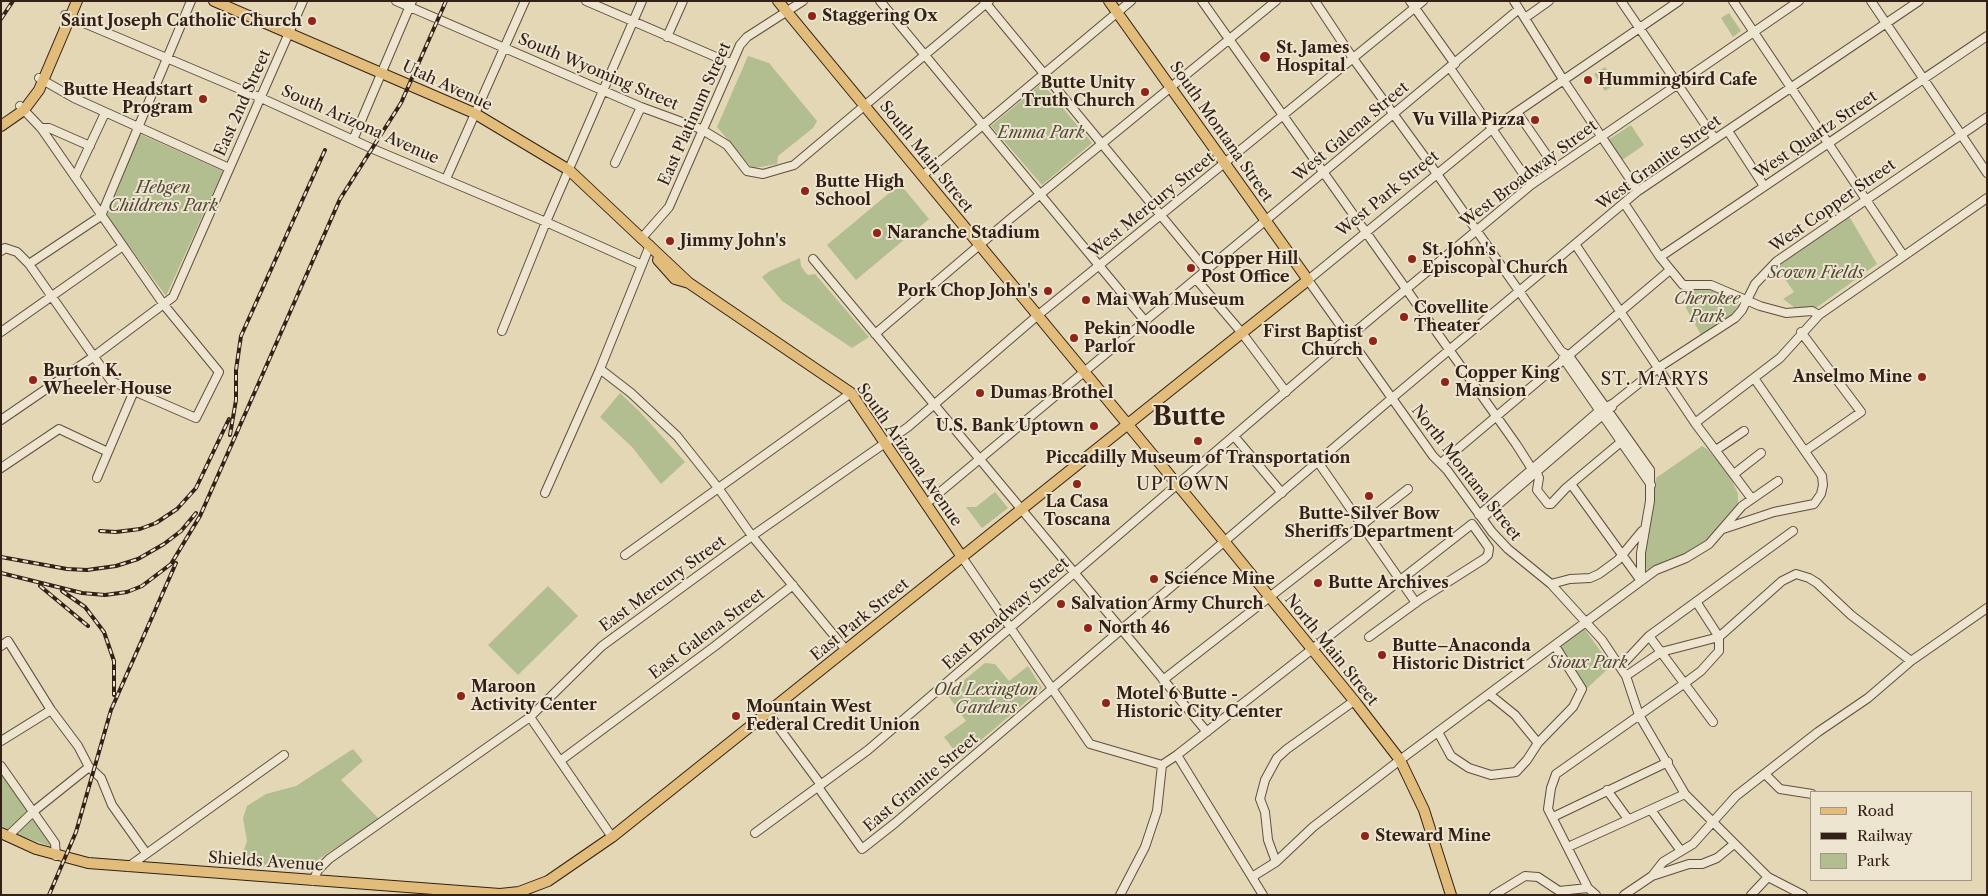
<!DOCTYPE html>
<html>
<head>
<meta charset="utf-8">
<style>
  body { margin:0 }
  #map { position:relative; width:1988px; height:896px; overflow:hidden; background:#e3d7b6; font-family:"Libre Caslon Text",serif }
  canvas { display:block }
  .frame { position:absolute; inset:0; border:2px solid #332016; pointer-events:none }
  .legend { position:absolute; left:1810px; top:791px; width:162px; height:90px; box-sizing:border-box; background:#ede5d0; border:1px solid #a39686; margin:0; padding:6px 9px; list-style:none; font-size:15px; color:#332016 }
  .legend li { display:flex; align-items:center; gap:10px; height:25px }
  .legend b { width:25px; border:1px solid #a39686 }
</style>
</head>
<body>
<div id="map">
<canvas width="1988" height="896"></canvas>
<div class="frame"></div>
<ul class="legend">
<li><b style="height:6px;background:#e2bc7b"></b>Road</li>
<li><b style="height:6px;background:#332016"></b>Railway</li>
<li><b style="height:14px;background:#b2be8f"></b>Park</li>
</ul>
</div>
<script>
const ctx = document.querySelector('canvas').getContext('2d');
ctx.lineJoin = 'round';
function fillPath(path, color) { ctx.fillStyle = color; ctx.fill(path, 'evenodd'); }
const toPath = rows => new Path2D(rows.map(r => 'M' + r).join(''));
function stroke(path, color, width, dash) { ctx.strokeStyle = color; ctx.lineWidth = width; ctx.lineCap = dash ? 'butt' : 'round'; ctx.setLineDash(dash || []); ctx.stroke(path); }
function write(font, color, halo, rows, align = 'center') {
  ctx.font = font + ' "Libre Caslon Text",serif'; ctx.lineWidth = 4; ctx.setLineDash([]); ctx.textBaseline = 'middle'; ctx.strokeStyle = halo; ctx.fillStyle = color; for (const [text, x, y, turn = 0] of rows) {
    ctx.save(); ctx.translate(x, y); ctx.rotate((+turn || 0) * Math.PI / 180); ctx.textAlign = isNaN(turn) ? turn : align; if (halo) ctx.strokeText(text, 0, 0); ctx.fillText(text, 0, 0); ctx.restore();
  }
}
fillPath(toPath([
  [1729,13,1741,31,1733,37,1721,18],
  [748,56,769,63,817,121,813,128,778,156,777,164,761,167,752,168,717,127],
  [1605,67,1617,83,1605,91,1594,74],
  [1042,83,1092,143,1042,185,991,126],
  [1631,125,1644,145,1622,160,1608,140],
  [140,134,223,171,166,296,107,216],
  [900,184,929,219,856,280,827,245],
  [1849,216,1877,264,1816,308,1794,307,1783,299,1794,292,1776,266],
  [800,258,801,266,805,272,808,275,815,274,869,337,852,348,782,301,762,277,770,271],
  [1706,287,1737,301,1739,305,1735,312,1701,335,1686,308,1687,299,1690,293,1696,289],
  [620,393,640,412,685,462,661,484,632,447,600,417],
  [1702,446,1707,449,1729,474,1738,494,1738,503,1706,542,1682,557,1648,570,1645,568,1643,553,1656,478],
  [995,492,1008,508,982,528,966,507,976,507],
  [548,586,578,616,518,675,488,645],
  [1584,628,1611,666,1585,690,1557,647],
  [985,663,995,664,1009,681,1028,666,1042,688,960,758,944,737,966,721,947,694],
  [353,749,363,761,341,780,379,819,301,871,248,865,242,856,247,841,243,818,247,806,266,794,296,786],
  [1,771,52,843,49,846,24,837,1,826]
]), '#b2be8f');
const minor = toPath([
  [396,1,641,107,701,129,727,145,747,171,763,174,794,165,989,1],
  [586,1,730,63],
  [880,1,1145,321],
  [984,1,1206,270],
  [1202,1,1516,444,1532,469],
  [1315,1,1352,57,1437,174,1561,351,1569,356,1577,367,1650,470,1650,501,1641,553,1641,581],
  [1410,1,1455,64],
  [1514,1,1564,81,1638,191],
  [1621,1,1715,139],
  [1679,1,1492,129,1308,280,1433,456,1447,470,1492,532,1508,549,1551,584,1602,640,1626,676,1639,715,1685,794,1768,877,1803,895],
  [1733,1,1903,255],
  [1871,1,1987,173],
  [65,15,261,98,373,149,546,222,642,265],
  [1525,18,1549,1],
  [667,37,683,1],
  [1450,68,1531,185],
  [39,78,74,98,229,168],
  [1517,112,1555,167],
  [41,128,49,128,90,146],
  [1728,131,1764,186],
  [353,140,412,1],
  [615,163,641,107],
  [922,176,1131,1],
  [75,177,105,113],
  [446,179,525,1],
  [1624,203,1660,257,1683,285,1711,285,1760,306,1786,313,1812,311,1819,315],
  [641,239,669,207,740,45,747,37,803,1],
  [1575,244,1695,423,1752,499],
  [1,251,5,248,17,252,29,264,111,381,196,418,219,372,164,305,41,128,20,106],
  [1660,257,1987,36],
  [813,259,1207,732],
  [29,264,101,216,191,1],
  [1196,279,1242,333,1286,392],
  [502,331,546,222,642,1],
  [1,332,123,246],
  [1801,332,1861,412,1805,451],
  [875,334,1010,219,1276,1],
  [1563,358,1651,485],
  [600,369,631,393,677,436,719,489,752,536,846,650],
  [1,420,93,357,173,297,303,1],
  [1695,423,1780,358,1819,315,1987,198],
  [1234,436,1282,493],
  [1716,450,1744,431],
  [1318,462,1416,603],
  [1441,463,1670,270],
  [1,468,59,429,108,452],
  [1537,473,1539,478,1537,490,1548,504,1551,504,1566,488,1621,442],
  [1734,474,1761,453],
  [97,478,134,391],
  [1571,484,1641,581],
  [545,493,600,369,650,245],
  [927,503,1519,9],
  [1479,515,1599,411,1614,403,1658,368,1735,318,1742,310,1755,284,1777,261,1987,117],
  [1486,515,1612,407],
  [1723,529,1774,512,1814,504,1821,494,1823,485,1822,476,1754,378],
  [625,555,851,393],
  [962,557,1090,744,1162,765,1177,755,1472,524,1489,548,1488,555,1484,559,1421,599,1369,637],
  [1551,584,1570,579,1590,578,1599,574,1618,560,1642,531],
  [1649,636,1713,722],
  [1,646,8,641,51,710,78,746,89,767,101,778,112,805,146,853],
  [1620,667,1649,636,1793,531],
  [1626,676,1661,652,1719,637,1782,581,1796,574,1809,578,1817,583,1851,615,1911,661],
  [1163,680,1408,489],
  [1489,694,1515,715,1538,743],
  [768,713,821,785],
  [530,717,612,837],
  [1438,732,1451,756,1469,768,1491,775,1516,772,1527,760,1538,743,1573,707,1582,689,1555,646],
  [1,741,51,710],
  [1177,755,1263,895],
  [560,761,715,646,793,585],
  [1,766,55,843,56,856],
  [1765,774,1780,789,1812,794],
  [818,787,862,849,895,823,1391,399,1638,191,1919,1],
  [1607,790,1628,819],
  [1651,810,1681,851],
  [1553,817,1668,762],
  [755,833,868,750,1356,331,1531,185,1799,1],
  [8,836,34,811,89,767],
  [1568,847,1685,794],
  [1276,862,1268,840,1265,812,1260,799,1265,780,1277,758,1287,749,1354,701],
  [128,867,284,755],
  [1652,876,1689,864,1702,864,1717,858,1734,844],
  [1252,877,1276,862,1313,827,1400,760,1641,581,1656,570,1686,558,1709,544,1742,506,1778,481],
  [313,881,318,870,329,859,530,717,602,646,752,536,908,427,1037,316,1423,1],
  [1120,895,1145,847,1157,811,1162,765],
  [1494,895,1525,876,1538,877,1559,891,1588,888],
  [1596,895,1588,888,1548,809,1551,788,1556,774,1685,683,1701,671,1719,651,1719,637,1697,603],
  [1624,895,1652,876,1663,862,1693,844,1736,796,1818,732,1868,698,1911,661,1987,608],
  [1751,895,1768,877]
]);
const major = toPath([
  [214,1,474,113,569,170,689,283],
  [778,1,1224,541,1356,703,1400,760,1424,810,1451,895],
  [1,126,24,110,39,90,77,1],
  [658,260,675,279,689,283,851,393,962,557],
  [1,833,36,849,88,863,500,894,519,892,548,881,612,837,1308,280,1109,1]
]);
stroke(minor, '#5f4e3e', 10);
stroke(major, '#332016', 12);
stroke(minor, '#ede5d0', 8);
stroke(major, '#e2bc7b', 10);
const rail = toPath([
  [1,19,13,1],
  [230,435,236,400,236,370,241,336,325,150],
  [100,531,116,532,140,529,156,523,177,509,196,488,229,419],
  [1,557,67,569,87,570,116,566,138,559,164,544,181,531,196,513],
  [1,573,82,593,105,595,127,592,142,586,171,564,200,516,340,199,401,103,446,1],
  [40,586,88,626],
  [62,591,85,607,104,632,114,661,114,695],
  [49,895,76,832,111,710,176,563]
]);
stroke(rail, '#332016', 4);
stroke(rail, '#ede5d0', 2, [5.5]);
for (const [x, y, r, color] of [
  [812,16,5,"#8f2418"],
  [312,21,5,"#8f2418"],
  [1265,57,6,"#8f2418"],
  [1588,80,5,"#8f2418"],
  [1145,92,5,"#8f2418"],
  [203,99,5,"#8f2418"],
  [1535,120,5,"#8f2418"],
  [805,191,5,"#8f2418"],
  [877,233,5,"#8f2418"],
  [670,241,5,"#8f2418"],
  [1412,259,5,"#8f2418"],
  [1191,268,5,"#8f2418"],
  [1048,291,5,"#8f2418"],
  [1086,300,5,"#8f2418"],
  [1404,317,5,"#8f2418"],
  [1074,338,5,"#8f2418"],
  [1373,341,5,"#8f2418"],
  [1922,377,5,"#8f2418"],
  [33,380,5,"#8f2418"],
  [1445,382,5,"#8f2418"],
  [980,393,5,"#8f2418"],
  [1094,426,5,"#8f2418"],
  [1198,441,5,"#8f2418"],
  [1077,484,5,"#8f2418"],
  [1369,496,5,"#8f2418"],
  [1154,579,5,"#8f2418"],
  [1318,583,5,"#8f2418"],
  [1061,604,5,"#8f2418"],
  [1088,628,5,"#8f2418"],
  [1382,655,5,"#8f2418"],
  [461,696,5,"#8f2418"],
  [1106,703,5,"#8f2418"],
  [736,716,5,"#8f2418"],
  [1365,836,5,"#8f2418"]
]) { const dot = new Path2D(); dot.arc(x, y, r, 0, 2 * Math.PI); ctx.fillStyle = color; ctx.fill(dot); stroke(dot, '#ede5d0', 2); }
write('bold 16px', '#332016', '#ede5d0', [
  ["Staggering Ox",822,16],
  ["Saint Joseph Catholic Church",302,21,"right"],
  ["St. James",1276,48],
  ["Hospital",1276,66],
  ["Hummingbird Cafe",1598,80],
  ["Butte Unity",1135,83,"right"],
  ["Truth Church",1135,101,"right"],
  ["Butte Headstart",193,90,"right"],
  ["Program",193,108,"right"],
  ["Vu Villa Pizza",1525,120,"right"],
  ["Butte High",815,182],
  ["School",815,200],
  ["Naranche Stadium",887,233],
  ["Jimmy John's",680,241],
  ["St. John's",1422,250],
  ["Episcopal Church",1422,268],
  ["Copper Hill",1201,259],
  ["Post Office",1201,277],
  ["Pork Chop John's",1038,291,"right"],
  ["Mai Wah Museum",1096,300],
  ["Covellite",1414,308],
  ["Theater",1414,326],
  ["Pekin Noodle",1084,329],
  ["Parlor",1084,347],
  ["First Baptist",1363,332,"right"],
  ["Church",1363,350,"right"],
  ["Burton K.",43,371],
  ["Wheeler House",43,389],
  ["Copper King",1455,373],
  ["Mansion",1455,391],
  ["Anselmo Mine",1912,377,"right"],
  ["Dumas Brothel",990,393],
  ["U.S. Bank Uptown",1084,426,"right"],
  ["Piccadilly Museum of Transportation",1198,458,"center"],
  ["La Casa",1077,502,"center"],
  ["Toscana",1077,520,"center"],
  ["Butte-Silver Bow",1369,514,"center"],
  ["Sheriffs Department",1369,532,"center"],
  ["Science Mine",1164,579],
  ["Butte Archives",1328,583],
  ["Salvation Army Church",1071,604],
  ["North 46",1098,628],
  ["Butte–Anaconda",1392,646],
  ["Historic District",1392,664],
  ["Maroon",471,687],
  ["Activity Center",471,705],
  ["Motel 6 Butte -",1116,694],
  ["Historic City Center",1116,712],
  ["Mountain West",746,707],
  ["Federal Credit Union",746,725],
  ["Steward Mine",1375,836]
], 'left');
write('16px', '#332016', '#ede5d0', [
  ["South Wyoming Street",598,72,23],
  ["Utah Avenue",447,86,25],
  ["East 2nd Street",243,103,-66],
  ["East Platinum Street",695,114,-66],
  ["South Arizona Avenue",360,125,24],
  ["South Montana Street",1221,132,55],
  ["West Galena Street",1351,132,-40],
  ["West Quartz Street",1816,135,-34],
  ["South Main Street",926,157,51],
  ["West Granite Street",1659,163,-36],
  ["West Broadway Street",1529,174,-37],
  ["West Park Street",1388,194,-39],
  ["West Mercury Street",1152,205,-39],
  ["West Copper Street",1833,206,-35],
  ["South Arizona Avenue",909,455,55],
  ["North Montana Street",1466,473,52],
  ["East Mercury Street",663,584,-36],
  ["East Broadway Street",1006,614,-41],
  ["East Park Street",860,620,-39],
  ["East Galena Street",707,634,-37],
  ["North Main Street",1331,650,51],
  ["East Granite Street",921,783,-40],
  ["Shields Avenue",266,862,4]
]);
write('italic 16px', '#534834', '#ede5d0', [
  ["Emma Park",1041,133],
  ["Hebgen",163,188],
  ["Childrens Park",163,206],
  ["Scown Fields",1816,273],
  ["Cherokee",1707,299],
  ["Park",1707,317],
  ["Sioux Park",1588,663],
  ["Old Lexington",986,690],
  ["Gardens",986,708]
]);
ctx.letterSpacing = '1px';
write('18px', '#332016', '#ede5d0', [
  ["ST. MARYS",1655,380],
  ["UPTOWN",1183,485]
]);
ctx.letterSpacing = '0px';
write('bold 26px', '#332016', '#ede5d0', [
  ["Butte",1189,417]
]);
</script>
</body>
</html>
